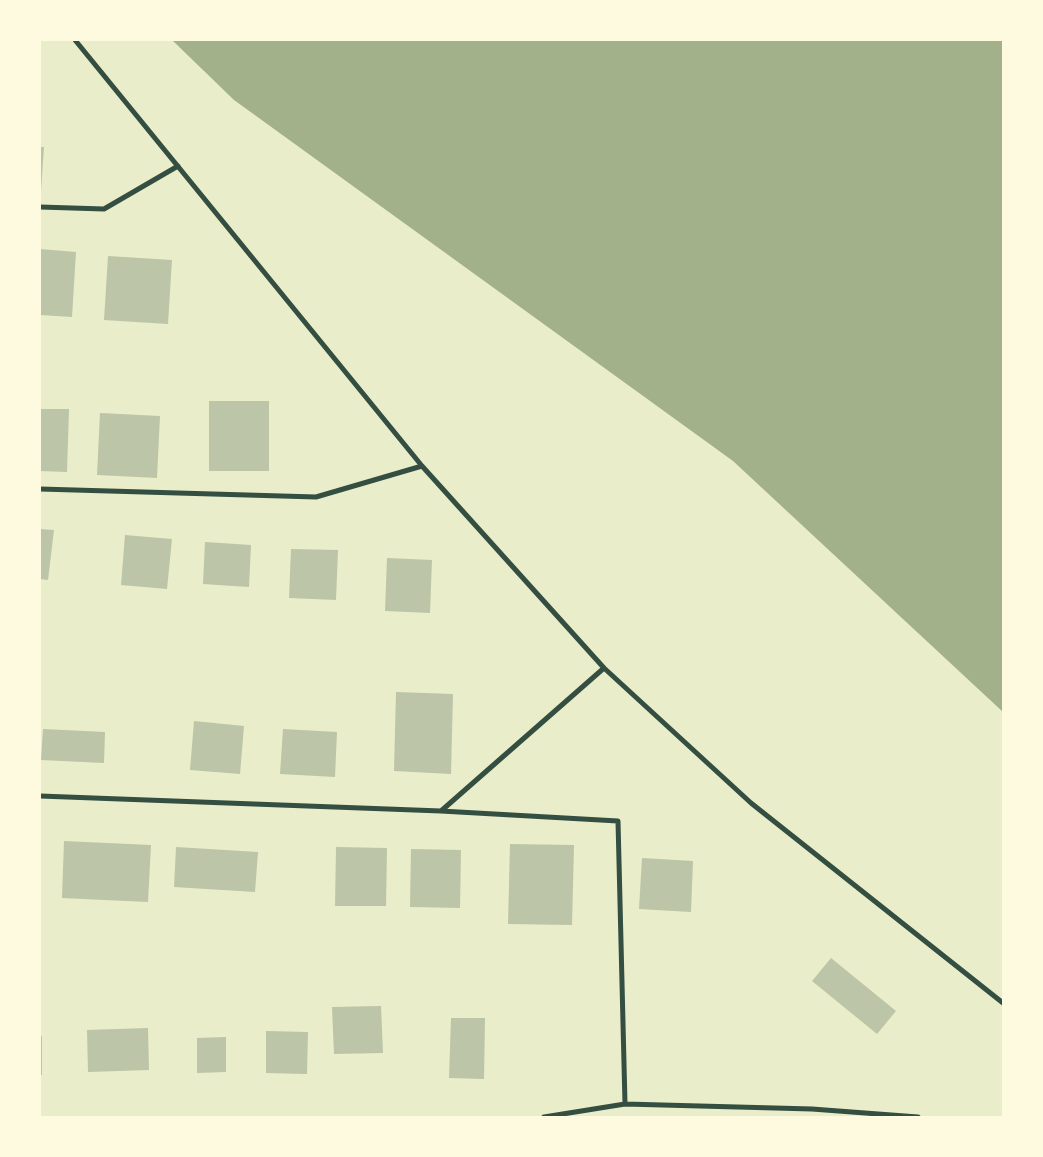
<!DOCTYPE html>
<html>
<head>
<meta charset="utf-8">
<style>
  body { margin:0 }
  #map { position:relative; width:1043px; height:1157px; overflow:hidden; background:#e9edc9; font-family:"DejaVu Sans",sans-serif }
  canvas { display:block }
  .frame { position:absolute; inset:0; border:41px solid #fefae0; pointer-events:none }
</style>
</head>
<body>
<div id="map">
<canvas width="1043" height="1157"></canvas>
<div class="frame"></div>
</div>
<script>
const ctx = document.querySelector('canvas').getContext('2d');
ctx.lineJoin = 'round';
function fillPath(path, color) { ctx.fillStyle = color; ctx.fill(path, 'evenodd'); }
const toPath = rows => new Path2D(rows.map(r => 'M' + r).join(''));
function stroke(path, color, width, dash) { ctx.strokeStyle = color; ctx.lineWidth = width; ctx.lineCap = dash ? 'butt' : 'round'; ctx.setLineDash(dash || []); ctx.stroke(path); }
fillPath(toPath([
  [172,40,1003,40,1003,712,733,461,234,100]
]), '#a3b18a');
fillPath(toPath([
  [40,147,44,147,41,191,40,191],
  [40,249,76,252,72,317,40,315],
  [108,256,172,260,168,324,104,320],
  [209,401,269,401,269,471,209,471],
  [40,409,69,409,67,472,40,471],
  [100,413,160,416,157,478,97,475],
  [40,529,54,530,48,580,40,579],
  [125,535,172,539,167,589,121,585],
  [205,542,251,545,249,587,203,584],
  [291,549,338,550,336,600,289,598],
  [387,558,432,560,430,613,385,611],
  [396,692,453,694,451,774,394,771],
  [194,721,244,726,240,774,190,770],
  [43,729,105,732,104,763,41,760],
  [283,729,337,732,335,777,280,774],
  [64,841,151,845,148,902,62,898],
  [510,844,574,845,572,925,508,924],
  [176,847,258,852,255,892,174,887],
  [336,847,387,848,386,906,335,906],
  [411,849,461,850,460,908,410,907],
  [642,858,693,861,691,912,639,909],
  [831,958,896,1011,877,1034,812,981],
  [381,1006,383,1053,334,1054,332,1007],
  [451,1018,485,1018,484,1079,449,1078],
  [148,1028,149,1070,88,1072,87,1030],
  [266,1031,308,1032,307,1074,266,1073],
  [40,1036,42,1036,42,1075,40,1075],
  [226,1037,226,1072,197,1073,197,1038]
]), '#bcc5a7');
stroke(toPath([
  [75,40,422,466,604,668,751,803,1003,1003],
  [40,207,104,209,178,166],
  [40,489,316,497,422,466],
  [40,796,441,811,604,668],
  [441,811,618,821,625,1104],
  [544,1117,625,1104,812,1109,918,1117]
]), '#344e41', 5);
</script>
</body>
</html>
